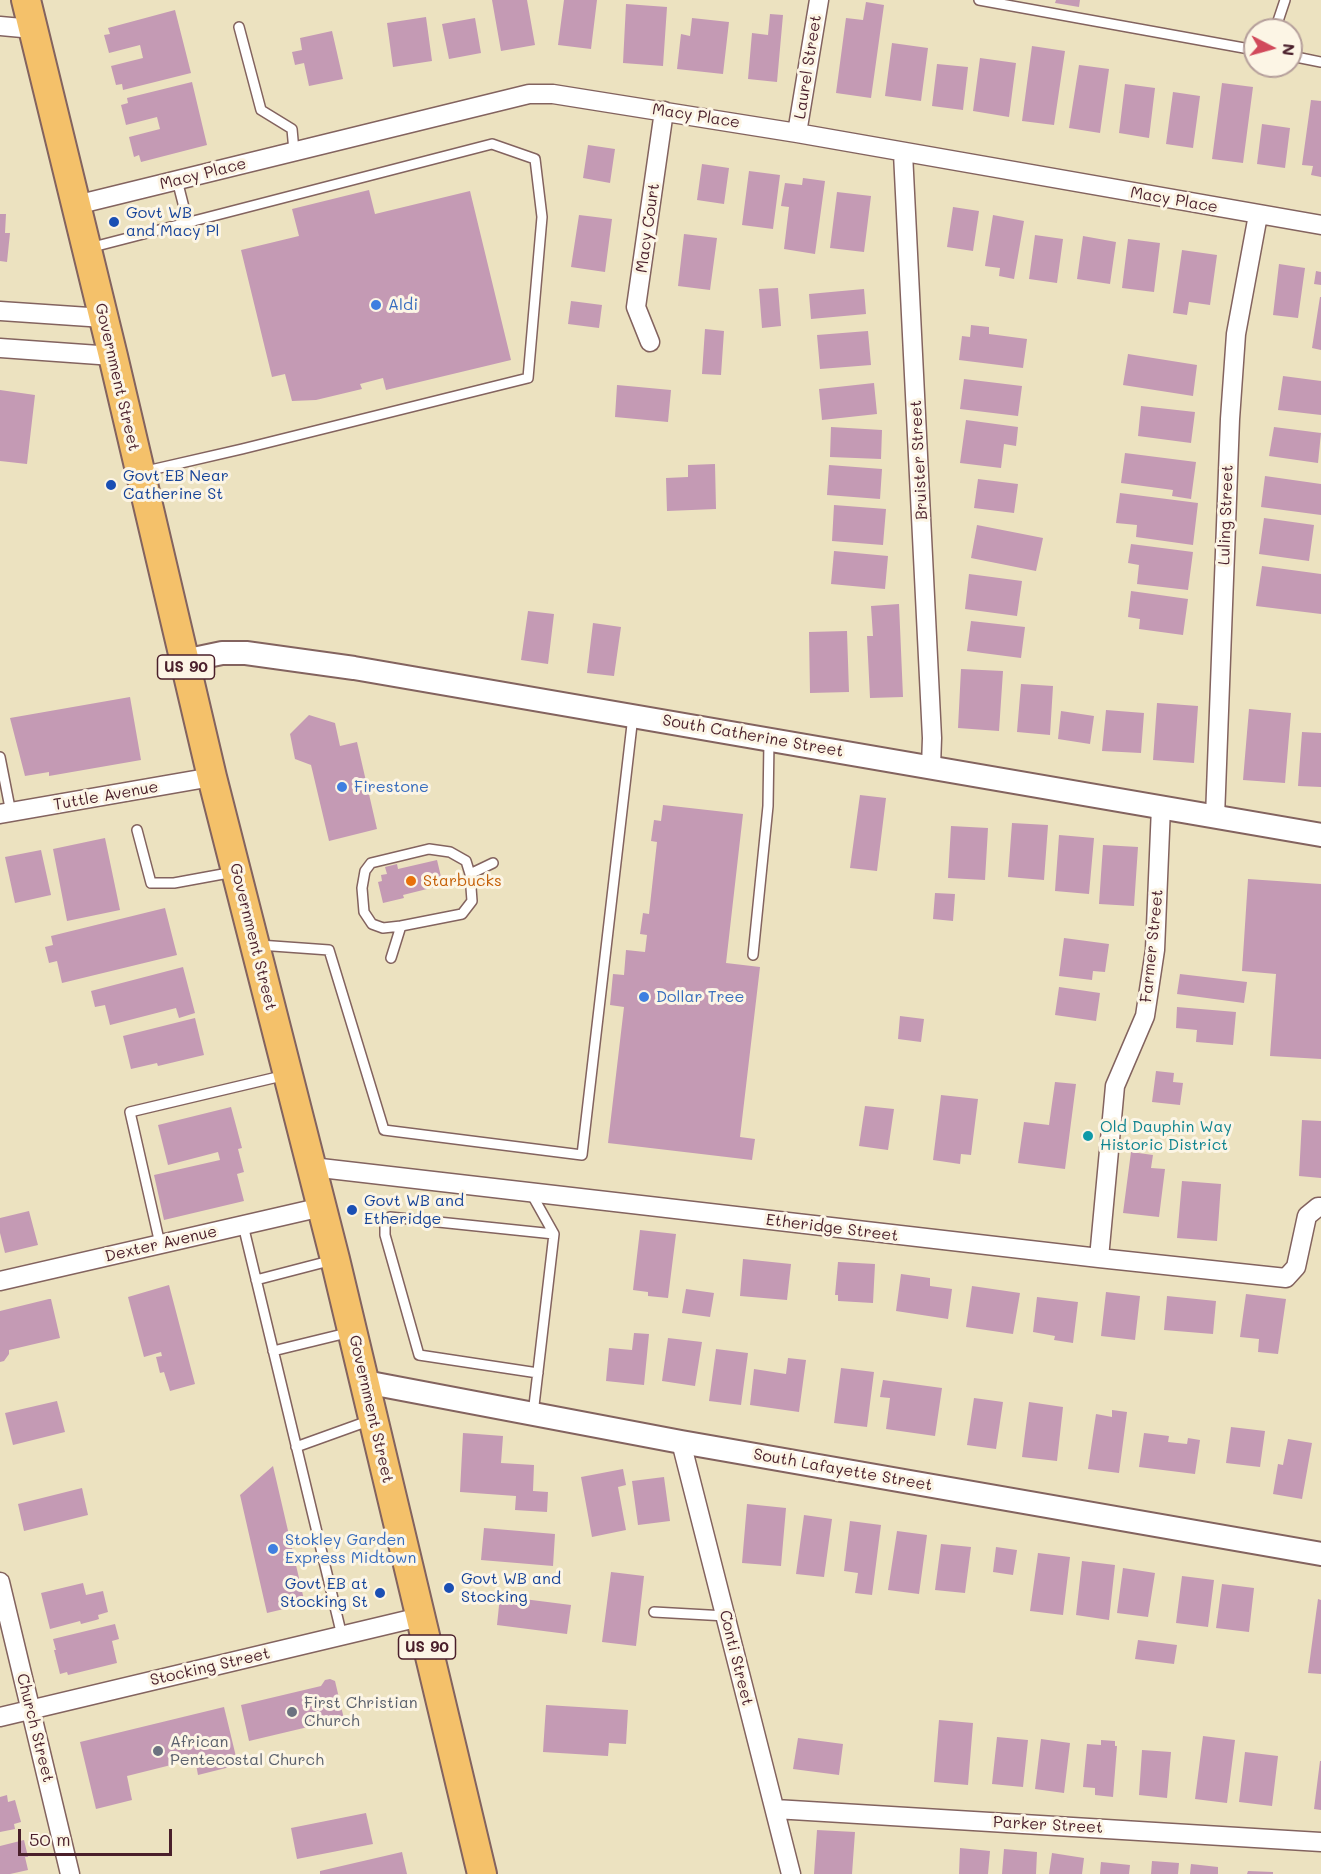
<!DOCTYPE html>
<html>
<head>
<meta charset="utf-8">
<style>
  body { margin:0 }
  #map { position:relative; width:1321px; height:1874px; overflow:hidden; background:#ece2c0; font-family:Mali,sans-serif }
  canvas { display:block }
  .north { position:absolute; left:1243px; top:18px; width:60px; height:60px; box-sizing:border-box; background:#fcf5e5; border:2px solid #b59f9b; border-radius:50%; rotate:96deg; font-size:16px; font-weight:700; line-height:24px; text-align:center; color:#4a1f2b }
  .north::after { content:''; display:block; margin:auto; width:21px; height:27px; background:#d1495b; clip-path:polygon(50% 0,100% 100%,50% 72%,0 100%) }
  .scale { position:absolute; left:18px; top:1829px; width:154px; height:27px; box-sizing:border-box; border:3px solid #4a1f2b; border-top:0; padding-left:8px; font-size:18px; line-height:21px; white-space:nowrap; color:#4a1f2b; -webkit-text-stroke:4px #fcf5e5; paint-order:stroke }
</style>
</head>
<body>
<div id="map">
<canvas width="1321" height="1874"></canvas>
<div class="north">N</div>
<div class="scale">50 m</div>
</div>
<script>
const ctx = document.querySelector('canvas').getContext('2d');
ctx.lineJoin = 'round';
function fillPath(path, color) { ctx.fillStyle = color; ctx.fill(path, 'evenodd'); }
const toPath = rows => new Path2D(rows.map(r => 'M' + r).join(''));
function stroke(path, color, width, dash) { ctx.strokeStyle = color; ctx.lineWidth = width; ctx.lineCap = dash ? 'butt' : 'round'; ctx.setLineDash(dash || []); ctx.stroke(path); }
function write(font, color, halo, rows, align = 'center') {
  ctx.font = font + ' Mali,sans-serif'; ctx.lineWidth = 6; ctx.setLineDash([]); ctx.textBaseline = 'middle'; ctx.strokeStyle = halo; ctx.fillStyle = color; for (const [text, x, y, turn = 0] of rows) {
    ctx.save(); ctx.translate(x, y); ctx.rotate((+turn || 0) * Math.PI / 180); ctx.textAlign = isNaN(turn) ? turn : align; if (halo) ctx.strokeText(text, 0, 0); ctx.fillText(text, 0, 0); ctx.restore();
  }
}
fillPath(toPath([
  [492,0,527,0,535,45,501,51],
  [564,0,597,0,591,49,558,45],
  [1056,0,1080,0,1079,7,1055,3],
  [866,2,884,5,871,98,836,93,846,18,863,20],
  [626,4,667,7,663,66,623,63],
  [175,10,191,73,123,90,122,84,116,85,111,66,143,58,140,45,109,53,104,35,110,34,108,28],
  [770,14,783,15,777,82,748,79,752,33,768,35],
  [426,17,432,61,393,67,387,23],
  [475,18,481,53,449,59,442,24],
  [692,18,729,22,723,74,677,69,681,34,690,36],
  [332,31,343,79,309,86,304,63,295,65,292,52,302,50,300,38],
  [892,43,928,48,921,101,885,96],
  [1032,46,1065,51,1054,125,1022,121],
  [980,58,1016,63,1009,117,973,111],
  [937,64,968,67,963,110,932,106],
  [1079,65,1109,69,1100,133,1069,128],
  [192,82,207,145,141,162,139,155,134,157,129,137,160,129,157,117,126,125,121,105,128,103,127,98],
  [1222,83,1253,87,1243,163,1212,159],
  [1125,84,1155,88,1149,138,1119,133],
  [1173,92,1200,96,1193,148,1166,144],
  [1311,100,1321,101,1321,177,1311,175,1313,166,1302,165],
  [1262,124,1290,128,1285,168,1257,164],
  [588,145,615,149,610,183,583,178],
  [702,164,729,168,724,204,697,200],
  [749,171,780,175,773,229,742,225],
  [803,178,825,181,815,254,784,249,789,207,781,206,785,183,802,185],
  [369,190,375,214,470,191,511,360,386,390,383,378,360,384,362,389,316,400,292,401,285,374,272,377,241,250,299,236,292,209],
  [837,192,871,196,864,252,830,248],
  [953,207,979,211,973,251,947,247],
  [0,214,6,214,5,233,10,233,7,262,0,261],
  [579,215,612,219,605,272,571,267],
  [993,215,1024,221,1014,279,999,276,1000,268,985,266],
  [684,234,717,238,710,290,678,286],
  [1035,235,1063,239,1057,283,1029,279],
  [1083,236,1116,242,1110,284,1077,279],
  [1128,239,1160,243,1154,292,1122,288],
  [1182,250,1217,255,1210,305,1189,302,1187,315,1173,313],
  [1279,264,1305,268,1298,318,1273,315],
  [1316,271,1321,272,1321,285,1314,284],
  [778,288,781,326,762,328,759,289],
  [864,289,866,314,811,319,809,294],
  [1320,297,1321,297,1321,350,1312,348],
  [571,301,602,305,599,328,568,324],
  [971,325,989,327,989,334,1027,339,1023,368,959,360,962,336,970,337],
  [705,329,724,331,721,375,702,374],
  [868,331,871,365,820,369,817,335],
  [1128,354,1197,365,1193,396,1123,385],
  [1283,376,1321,381,1321,415,1278,410],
  [964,379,1022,386,1018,416,960,409],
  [874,383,877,414,822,420,819,389],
  [617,385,671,390,668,422,615,417],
  [0,390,35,395,27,464,0,461],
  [1141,406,1195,412,1191,443,1138,436],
  [966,420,1018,427,1016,446,1004,444,1001,468,960,463],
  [831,427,882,430,881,459,830,457],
  [1274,427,1321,433,1318,463,1269,456],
  [1125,453,1196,462,1191,499,1172,496,1173,490,1121,483],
  [715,464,716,509,667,511,666,478,688,477,688,465],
  [829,465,882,469,880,499,827,495],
  [1265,476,1321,484,1321,515,1261,507],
  [978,479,1018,484,1014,513,974,508],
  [1120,493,1198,503,1193,545,1136,537,1137,525,1116,523],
  [834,505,886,509,883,545,832,541],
  [1264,518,1314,525,1309,561,1259,554],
  [977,525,1043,538,1036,571,971,558],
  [1131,544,1193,552,1188,590,1137,584,1139,565,1128,563],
  [834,551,888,556,885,589,831,584],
  [1262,566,1321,574,1321,614,1256,606],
  [969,574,1022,581,1017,616,965,609],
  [1131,591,1188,599,1183,635,1139,629,1140,619,1128,617],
  [899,604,903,697,870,698,867,636,873,636,871,606],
  [528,611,554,614,548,664,521,660],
  [971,621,1025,627,1021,658,967,651],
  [593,623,621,627,614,676,587,673],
  [847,631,849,692,810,693,809,632],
  [961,669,1003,671,999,731,958,728],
  [1021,684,1053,686,1050,735,1017,732],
  [130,697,141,760,49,776,49,772,25,776,10,718],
  [1157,703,1198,706,1194,763,1153,760],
  [1249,709,1291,713,1285,783,1243,780],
  [1106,710,1144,713,1141,753,1102,751],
  [1061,711,1094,716,1090,744,1058,739],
  [309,715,335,723,340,746,357,742,377,829,329,841,311,765,295,759,290,734],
  [1302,732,1321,733,1321,787,1298,786],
  [860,795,886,798,877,871,850,868],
  [663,805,743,814,726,963,760,967,740,1137,755,1139,752,1160,608,1143,624,1007,610,1005,613,974,624,975,626,950,645,952,647,935,640,934,643,913,649,914,657,842,651,841,654,820,661,821],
  [1012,823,1048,825,1044,880,1008,877],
  [951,826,988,828,985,880,948,878],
  [1059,835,1094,838,1089,894,1055,891],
  [105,838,120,910,67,921,53,849],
  [1103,845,1138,847,1134,906,1099,904],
  [41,850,51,895,15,903,5,857],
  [437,860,443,885,403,895,404,898,383,903,378,882,382,881,381,875,387,874,385,867,397,864,398,869],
  [1248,879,1321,884,1321,1059,1270,1056,1276,974,1242,971],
  [935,893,955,894,953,921,933,919],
  [165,908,177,955,62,983,57,961,49,963,45,947,53,945,51,936],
  [1064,938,1109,944,1105,972,1093,971,1092,980,1059,976],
  [183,967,195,1013,179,1018,176,1008,110,1025,105,1005,95,1007,91,991],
  [1180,974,1247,982,1244,1003,1177,994],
  [1059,987,1100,993,1096,1021,1055,1015],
  [1177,1007,1236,1012,1233,1045,1196,1042,1197,1030,1176,1028],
  [900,1016,924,1019,921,1042,898,1039],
  [195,1018,204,1055,158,1066,157,1063,131,1069,123,1036],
  [1156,1071,1174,1073,1173,1082,1183,1083,1180,1105,1152,1102],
  [1055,1082,1076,1084,1065,1169,1018,1163,1024,1122,1049,1125],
  [941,1095,978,1099,971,1155,961,1154,960,1164,933,1160],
  [865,1106,894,1109,888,1150,859,1146],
  [231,1107,242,1148,238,1149,244,1172,237,1174,244,1201,164,1220,154,1175,220,1160,218,1152,168,1165,158,1125],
  [1302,1120,1321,1121,1321,1178,1299,1176],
  [1131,1152,1153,1155,1151,1168,1165,1169,1159,1217,1123,1213],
  [1182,1181,1221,1184,1217,1241,1177,1238],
  [29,1211,38,1245,5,1253,0,1233,0,1218],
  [640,1230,676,1234,668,1298,648,1296,648,1292,633,1290],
  [743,1259,791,1264,787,1300,740,1296],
  [838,1262,875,1264,873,1303,838,1301,838,1295,835,1295],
  [901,1274,930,1278,930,1286,952,1289,948,1319,896,1311],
  [169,1285,195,1384,170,1391,164,1372,160,1373,156,1357,162,1356,161,1352,144,1357,128,1297],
  [972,1286,1020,1293,1013,1334,966,1327],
  [686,1289,714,1293,710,1317,682,1313],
  [1106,1292,1140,1296,1135,1340,1101,1336],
  [1246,1294,1286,1299,1278,1354,1258,1352,1259,1339,1240,1337],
  [1167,1296,1216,1301,1213,1334,1164,1330],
  [1037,1297,1078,1302,1073,1343,1054,1340,1055,1336,1033,1332],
  [49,1299,51,1299,60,1338,9,1350,9,1354,4,1361,0,1362,0,1311],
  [634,1333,649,1334,644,1385,606,1381,609,1348,632,1350],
  [668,1338,702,1342,695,1386,662,1381],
  [716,1349,748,1353,741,1405,709,1401],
  [788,1358,806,1360,799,1412,750,1405,754,1369,786,1374],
  [841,1368,874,1372,867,1427,834,1423],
  [883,1380,942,1388,935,1436,886,1429,890,1398,880,1397],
  [974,1398,1003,1402,996,1449,967,1445],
  [57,1401,65,1432,13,1445,5,1413],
  [1029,1402,1063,1407,1057,1461,1022,1457],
  [1112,1410,1127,1412,1119,1473,1088,1469,1096,1414,1112,1417],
  [1231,1427,1265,1431,1260,1467,1226,1463],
  [463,1433,503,1436,501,1463,534,1465,533,1491,548,1492,547,1512,515,1510,516,1496,460,1492],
  [1144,1433,1169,1436,1168,1442,1187,1444,1188,1438,1200,1440,1195,1474,1139,1467],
  [1288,1439,1312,1443,1302,1499,1273,1494,1278,1464,1283,1465],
  [273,1466,305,1604,267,1613,240,1495],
  [623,1469,626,1485,618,1487,626,1530,592,1537,581,1477],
  [664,1477,670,1521,638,1525,632,1481],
  [82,1488,88,1515,24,1531,18,1504],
  [747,1504,786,1508,781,1566,742,1563],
  [804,1515,832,1519,824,1577,796,1574],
  [850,1521,881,1525,872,1595,855,1593,858,1573,844,1571],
  [484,1528,555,1534,553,1566,481,1560],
  [897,1531,927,1535,919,1594,888,1590],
  [941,1544,971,1547,965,1593,935,1590],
  [996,1547,1017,1550,1013,1575,993,1572],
  [1038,1553,1070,1557,1063,1615,1030,1611],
  [1082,1561,1115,1565,1109,1620,1076,1615],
  [1123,1568,1155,1573,1148,1617,1117,1613],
  [611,1572,644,1576,636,1646,602,1642],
  [1182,1576,1214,1580,1208,1627,1176,1623],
  [83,1583,86,1595,103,1591,108,1612,98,1615,99,1619,96,1620,81,1624,80,1621,50,1629,41,1593],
  [1222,1584,1254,1588,1249,1632,1216,1628],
  [500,1596,571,1605,567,1634,497,1625],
  [1318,1599,1321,1600,1321,1674,1308,1673],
  [115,1624,119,1639,112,1641,117,1663,68,1675,67,1672,60,1674,54,1650,56,1650,53,1639],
  [1138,1640,1177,1645,1174,1664,1135,1659],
  [330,1679,335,1681,344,1719,341,1724,335,1725,329,1722,249,1741,241,1705,321,1686,325,1680],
  [546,1705,628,1710,626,1744,609,1743,608,1756,543,1752],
  [224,1707,238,1765,198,1775,195,1759,127,1776,132,1800,96,1809,80,1742],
  [939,1720,973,1723,968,1785,934,1782],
  [1203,1736,1235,1740,1227,1803,1195,1799],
  [997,1737,1028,1740,1023,1787,992,1784],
  [798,1738,843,1744,839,1775,793,1769],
  [1041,1739,1070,1743,1064,1793,1035,1789],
  [1101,1740,1115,1741,1115,1746,1117,1746,1113,1797,1095,1795,1095,1788,1083,1787,1087,1744,1101,1745],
  [1142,1750,1171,1752,1167,1798,1139,1795],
  [1245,1752,1278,1756,1272,1806,1239,1802],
  [1320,1761,1321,1761,1321,1810,1314,1809],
  [7,1795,8,1802,15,1800,21,1822,14,1824,15,1829,0,1832,0,1797],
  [366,1813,373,1844,297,1859,291,1828],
  [817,1830,855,1832,852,1874,814,1874],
  [24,1840,28,1857,25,1857,28,1870,10,1874,0,1874,0,1846],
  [960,1848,990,1851,988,1874,959,1874],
  [1004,1849,1037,1852,1036,1874,1002,1874],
  [402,1852,407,1874,320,1874,320,1871],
  [1052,1853,1084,1858,1082,1874,1049,1874],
  [1152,1861,1179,1863,1178,1874,1151,1874],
  [1101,1862,1130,1865,1129,1874,1100,1874],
  [1191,1864,1218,1867,1218,1874,1190,1874],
  [1248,1871,1273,1872,1273,1874,1247,1874]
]), '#c49ab4');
const service = toPath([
  [979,0,1255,50],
  [239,27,261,110,292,129,294,151],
  [1275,30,1285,0],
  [1291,56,1321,62],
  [177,180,188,223],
  [89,248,492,144,535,159,542,217,528,378,242,449,142,472],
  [0,757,11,813],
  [137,830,151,883,174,883,234,872],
  [470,874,493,863],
  [259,945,329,950,384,1130,582,1155,633,716],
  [753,955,768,806,769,741],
  [391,958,401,926,462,914,472,901,470,874,466,861,450,852,429,849,371,863,365,871,362,888,364,912,372,924,383,928,401,926],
  [531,1193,554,1234,533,1414],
  [243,1225,342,1636],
  [160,1244,130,1112,286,1075],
  [256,1280,333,1260],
  [273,1351,351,1332],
  [538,1373,419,1355,385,1235,385,1223,390,1217,554,1234],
  [296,1447,371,1420],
  [654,1612,726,1616]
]);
const minor = toPath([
  [0,26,33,29],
  [797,133,819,0],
  [903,153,932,738,931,767],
  [76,205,529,94,553,94,797,133,1321,225],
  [0,311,104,318],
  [650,342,636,307,664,111],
  [0,348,113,356],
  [0,814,212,777],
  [1215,817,1230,419,1236,334,1258,215],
  [312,1167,1099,1258,1286,1278,1296,1267,1307,1216,1318,1207,1321,1207],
  [1099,1258,1115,1086,1145,1016,1155,950,1161,807],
  [0,1281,322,1207],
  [681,1442,791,1874],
  [0,1582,70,1874],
  [0,1717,420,1617],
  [775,1809,1321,1842]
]);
const tertiary = toPath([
  [184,661,222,653,246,653,354,668,1321,835],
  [365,1382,681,1442,1321,1554]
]);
const primary = toPath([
  [26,0,113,356,212,777,335,1259,482,1874]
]);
stroke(service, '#83635f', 12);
stroke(minor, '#83635f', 21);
stroke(tertiary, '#83635f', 26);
stroke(primary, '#83635f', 32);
stroke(service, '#fff', 9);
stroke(minor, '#fff', 18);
stroke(tertiary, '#fff', 22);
stroke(primary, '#f4c16a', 28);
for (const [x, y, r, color] of [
  [114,222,6,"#1a4fb4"],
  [376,305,6,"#3f7fe0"],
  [111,485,6,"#1a4fb4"],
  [342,787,6,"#3f7fe0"],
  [411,881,6,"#e8710a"],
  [644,997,6,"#3f7fe0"],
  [1088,1136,6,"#0f9aa8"],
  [352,1210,6,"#1a4fb4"],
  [273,1549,6,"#3f7fe0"],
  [449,1588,6,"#1a4fb4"],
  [380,1593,6,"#1a4fb4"],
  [292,1712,6,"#6b7280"],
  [158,1751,6,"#6b7280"]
]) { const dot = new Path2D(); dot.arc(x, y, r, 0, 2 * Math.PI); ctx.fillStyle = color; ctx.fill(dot); stroke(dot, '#fcf5e5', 2); }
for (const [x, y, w] of [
  [186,667,57],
  [427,1647,57]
]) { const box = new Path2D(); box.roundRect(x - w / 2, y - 12, w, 24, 4.5); ctx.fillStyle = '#fcf5e5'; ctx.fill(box); stroke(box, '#4a1f2b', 1.5); }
write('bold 15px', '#4a1f2b', null, [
  ["US 90",186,667],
  ["US 90",427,1647]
]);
write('16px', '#4a1f2b', '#fcf5e5', [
  ["Laurel Street",808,67,-81],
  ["Macy Place",696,116,9],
  ["Macy Place",203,174,-14],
  ["Macy Place",1174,200,10],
  ["Macy Court",648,228,-82],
  ["Government Street",117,377,77],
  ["Bruister Street",919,460,-93],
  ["Luling Street",1226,515,-88],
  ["South Catherine Street",753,736,10],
  ["Tuttle Avenue",106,796,-10],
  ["Government Street",253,937,76],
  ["Farmer Street",1152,946,-84],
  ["Etheridge Street",832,1228,7],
  ["Dexter Avenue",161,1244,-13],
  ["Government Street",371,1409,77],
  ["South Lafayette Street",843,1470,10],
  ["Conti Street",736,1658,76],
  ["Stocking Street",210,1667,-13],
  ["Church Street",35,1728,76],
  ["Parker Street",1048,1825,3]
]);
write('16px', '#164399', '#fcf5e5', [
  ["Govt WB",126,213],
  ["and Macy Pl",126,231],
  ["Govt EB Near",123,476],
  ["Catherine St",123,494],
  ["Govt WB and",364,1201],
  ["Etheridge",364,1219],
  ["Govt WB and",461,1579],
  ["Stocking",461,1597],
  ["Govt EB at",368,1584,"right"],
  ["Stocking St",368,1602,"right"]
], 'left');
write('16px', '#366cbe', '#fcf5e5', [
  ["Aldi",388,305],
  ["Firestone",354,787],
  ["Dollar Tree",656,997],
  ["Stokley Garden",285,1540],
  ["Express Midtown",285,1558]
], 'left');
write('16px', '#c56008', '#fcf5e5', [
  ["Starbucks",423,881]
], 'left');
write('16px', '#0d838f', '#fcf5e5', [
  ["Old Dauphin Way",1100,1127],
  ["Historic District",1100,1145]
], 'left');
write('16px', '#5b616d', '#fcf5e5', [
  ["First Christian",304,1703],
  ["Church",304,1721],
  ["African",170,1742],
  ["Pentecostal Church",170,1760]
], 'left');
</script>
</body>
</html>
